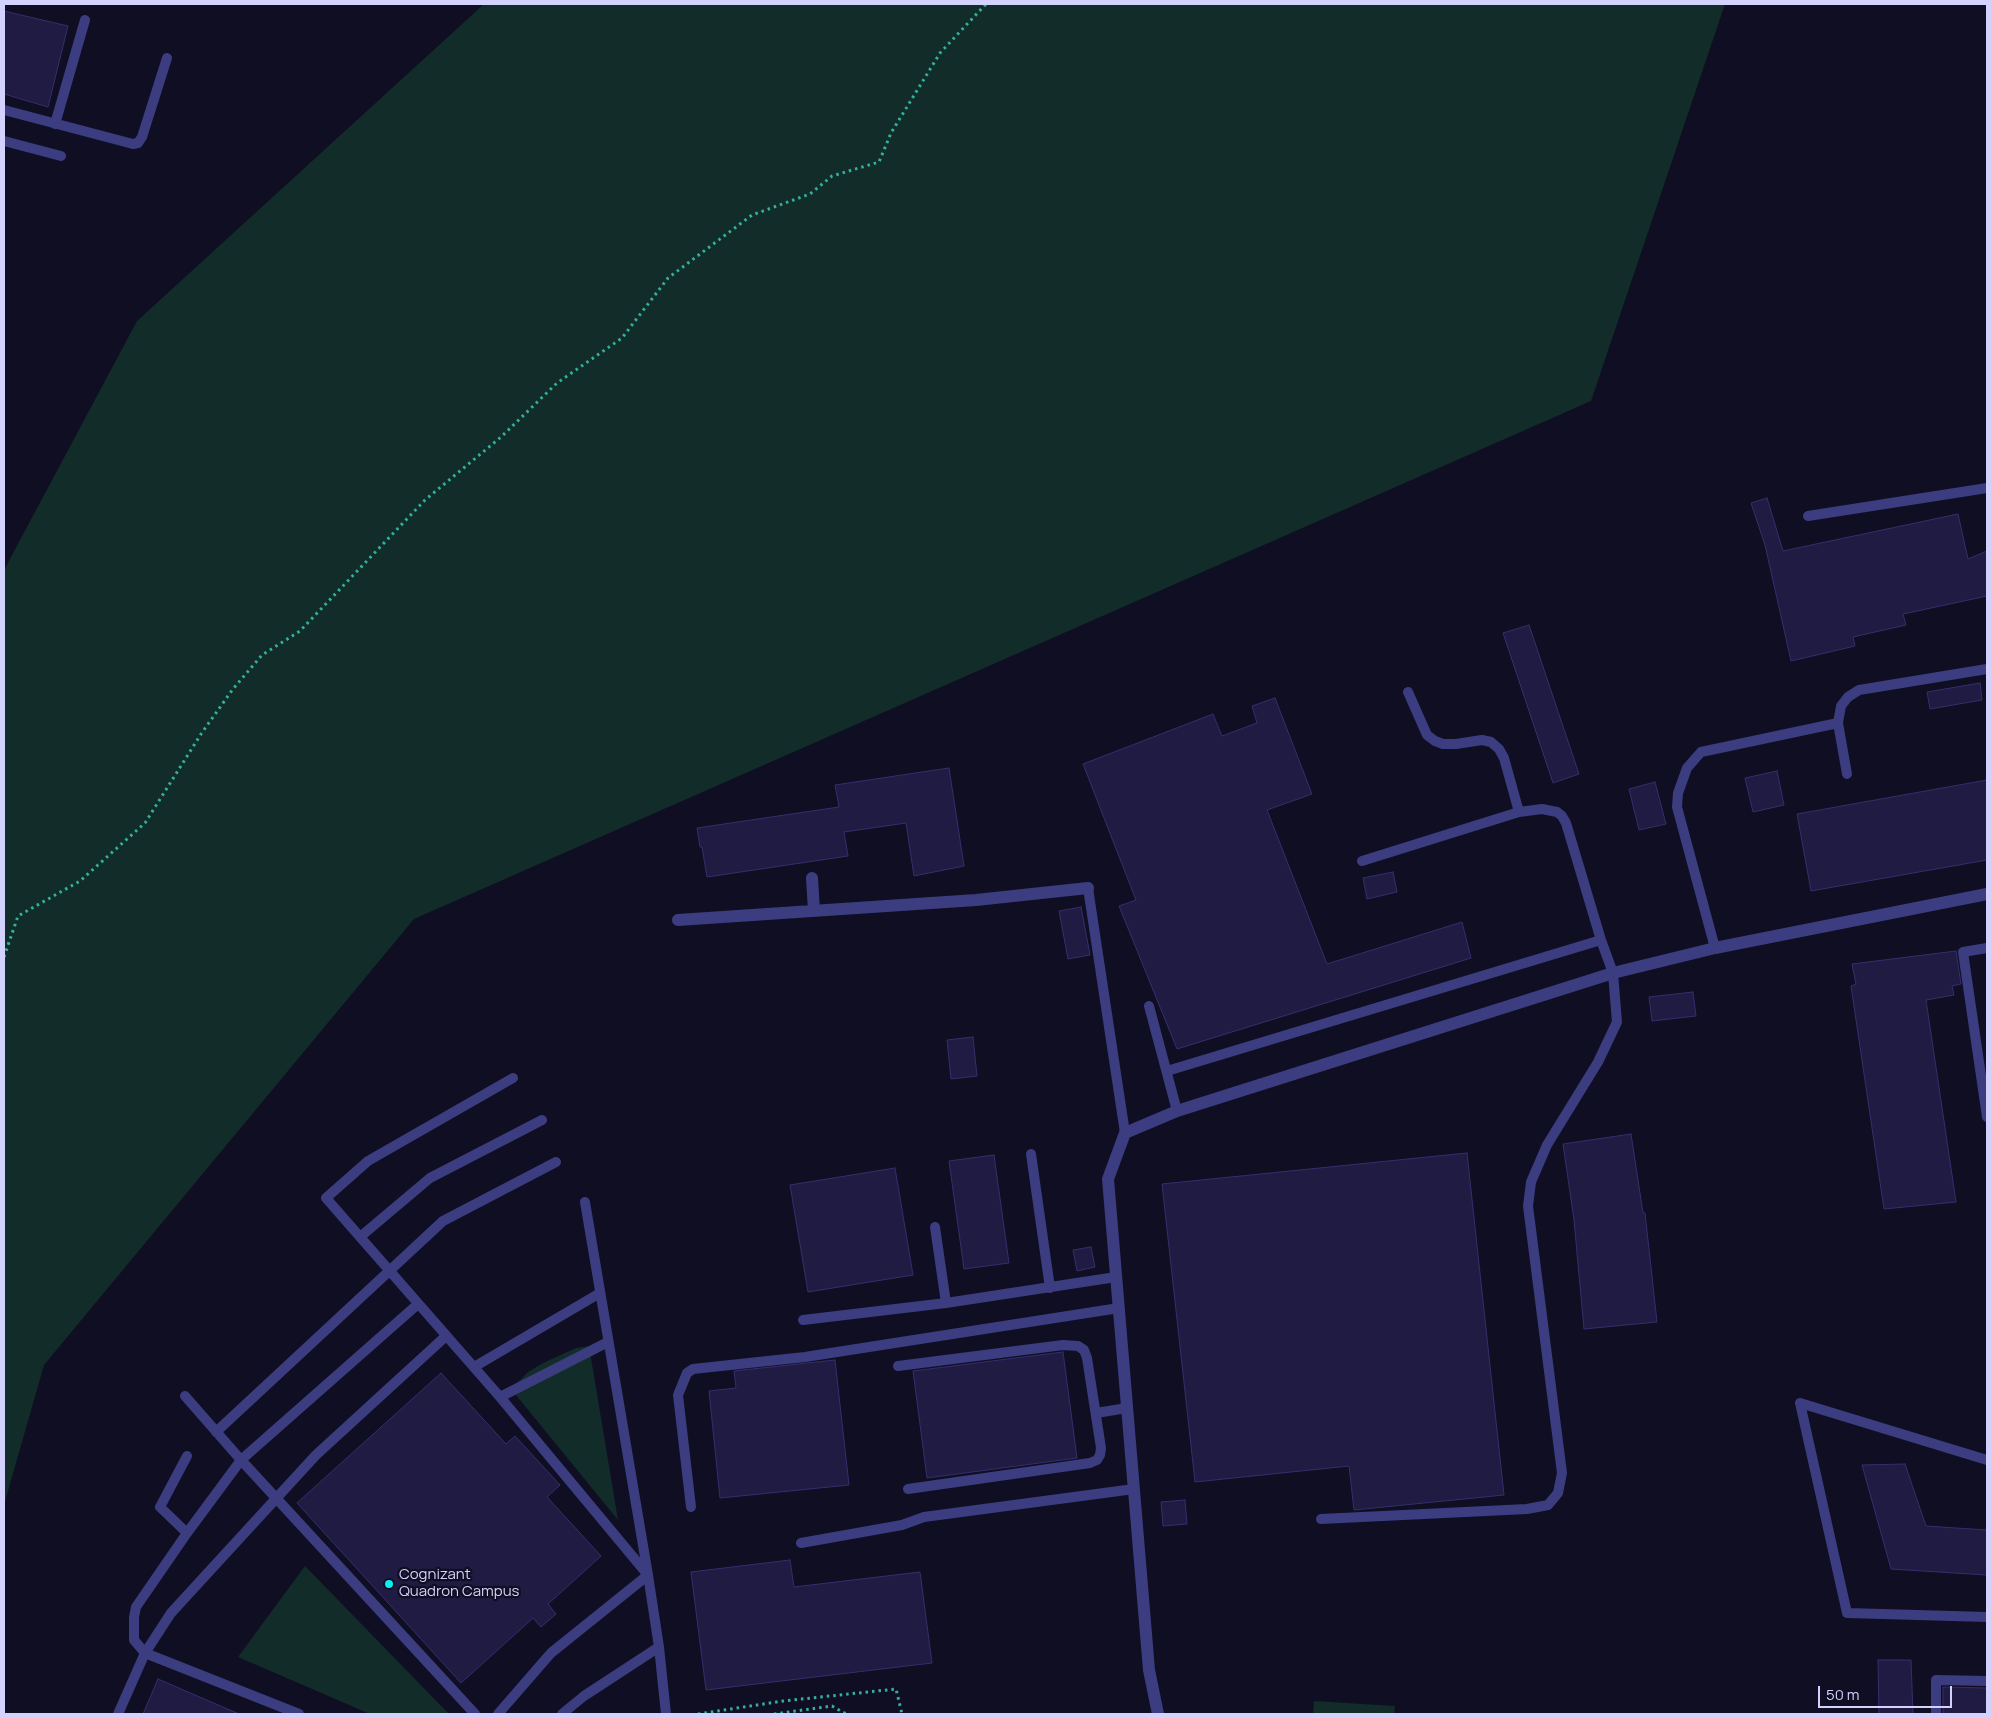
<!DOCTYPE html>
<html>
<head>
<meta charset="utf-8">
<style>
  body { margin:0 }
  #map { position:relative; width:1991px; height:1718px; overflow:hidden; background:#100e22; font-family:Manrope,sans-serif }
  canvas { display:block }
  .frame { position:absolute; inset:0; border:5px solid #d3d1fe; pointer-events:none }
  .scale { position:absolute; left:1818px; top:1686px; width:134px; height:22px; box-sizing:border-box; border:2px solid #d3d1fe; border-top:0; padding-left:6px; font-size:15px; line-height:18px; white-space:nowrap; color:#d3d1fe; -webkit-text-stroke:4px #100e22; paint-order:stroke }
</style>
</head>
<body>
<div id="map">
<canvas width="1991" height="1718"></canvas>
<div class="frame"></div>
<div class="scale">50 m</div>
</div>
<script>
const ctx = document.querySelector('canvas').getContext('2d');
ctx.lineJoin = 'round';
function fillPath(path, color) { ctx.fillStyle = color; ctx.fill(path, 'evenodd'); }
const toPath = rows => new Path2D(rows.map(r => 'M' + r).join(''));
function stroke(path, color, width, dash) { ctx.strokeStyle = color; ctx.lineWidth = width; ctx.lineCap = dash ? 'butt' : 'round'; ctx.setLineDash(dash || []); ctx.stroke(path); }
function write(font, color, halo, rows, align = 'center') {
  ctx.font = font + ' Manrope,sans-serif'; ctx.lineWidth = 4.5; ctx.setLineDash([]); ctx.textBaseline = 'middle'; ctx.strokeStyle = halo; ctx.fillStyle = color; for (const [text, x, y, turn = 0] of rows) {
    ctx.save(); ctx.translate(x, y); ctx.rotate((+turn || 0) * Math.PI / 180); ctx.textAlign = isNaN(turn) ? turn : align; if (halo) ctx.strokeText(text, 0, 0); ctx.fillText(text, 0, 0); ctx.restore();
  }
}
fillPath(toPath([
  [484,4,1725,4,1591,401,414,919,44,1365,4,1505,4,570,137,321],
  [589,1346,618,1520,511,1389,528,1372,543,1363,576,1348],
  [305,1566,449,1714,370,1714,238,1657],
  [1314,1701,1395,1706,1394,1714,1313,1714]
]), '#122c29');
const building = toPath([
  [4,11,68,26,48,107,4,94,4,11],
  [1767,498,1783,551,1958,514,1968,559,1987,551,1987,596,1903,614,1906,625,1853,637,1855,646,1791,661,1765,545,1751,503,1767,498],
  [1529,625,1579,774,1553,783,1503,633,1529,625],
  [1980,683,1982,700,1930,709,1927,692,1980,683],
  [1275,698,1312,794,1267,810,1327,964,1462,922,1471,958,1177,1049,1119,906,1136,900,1083,764,1213,714,1222,736,1257,723,1252,706,1275,698],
  [949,768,964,866,914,876,906,823,844,832,848,856,707,877,702,847,700,847,697,828,839,807,835,785,949,768],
  [1777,771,1784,805,1753,812,1745,778,1777,771],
  [1987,780,1987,860,1811,891,1797,814,1987,780],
  [1655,782,1666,824,1639,830,1629,789,1655,782],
  [1393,872,1397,892,1367,899,1363,878,1393,872],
  [1081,907,1090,955,1068,959,1059,911,1081,907],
  [1956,951,1961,984,1952,986,1954,995,1926,1000,1956,1202,1884,1209,1851,986,1856,984,1852,964,1956,951],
  [1693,992,1696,1016,1652,1021,1649,997,1693,992],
  [973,1037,977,1076,951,1079,947,1040,973,1037],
  [1631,1134,1643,1213,1645,1213,1657,1322,1584,1329,1574,1220,1563,1144,1631,1134],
  [1467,1153,1504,1495,1354,1510,1349,1466,1195,1482,1162,1184,1467,1153],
  [994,1155,1009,1263,964,1269,949,1161,994,1155],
  [895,1168,913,1275,808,1292,790,1185,895,1168],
  [1091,1247,1095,1267,1077,1271,1073,1250,1091,1247],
  [1063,1352,1077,1458,927,1478,913,1371,1063,1352],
  [835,1360,849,1485,720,1498,709,1391,736,1388,734,1371,835,1360],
  [441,1373,506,1444,515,1436,560,1485,547,1497,601,1556,548,1604,556,1614,541,1627,533,1618,461,1683,297,1503,441,1373],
  [1905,1464,1926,1526,1987,1530,1987,1575,1891,1569,1862,1465,1905,1464],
  [1185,1500,1187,1524,1163,1526,1161,1502,1185,1500],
  [790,1560,794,1587,920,1572,932,1663,706,1690,691,1572,790,1560],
  [1878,1660,1911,1660,1913,1714,1879,1714,1878,1660],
  [158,1679,239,1714,143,1714,158,1679],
  [1943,1687,1987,1688,1987,1714,1943,1714,1943,1687]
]);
fillPath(building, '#201b42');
stroke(building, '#362e6e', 1);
stroke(toPath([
  [4,957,18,916,80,881,145,823,201,734,233,689,262,655,300,631,425,500,501,437,557,383,622,338,668,278,752,215,810,194,832,176,879,162,891,133,940,53,986,4],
  [698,1714,783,1701,896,1689,902,1714],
  [774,1714,832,1706,846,1714]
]), '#32b19f', 3, [2.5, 4]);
stroke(toPath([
  [4,110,133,144,138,143,142,137,167,58],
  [55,124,85,20],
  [4,141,61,156],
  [1808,516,1987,488],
  [1408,692,1427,735,1435,741,1443,744,1456,744,1482,740,1491,742,1499,749,1504,758,1519,812],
  [1847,774,1838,723,1841,706,1848,697,1859,690,1987,669],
  [1088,888,1125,1133],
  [1715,948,1677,807,1678,793,1687,768,1701,752,1838,723],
  [1987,948,1963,952,1987,1117],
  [1149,1006,1177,1111],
  [1167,1071,1601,940],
  [513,1078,368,1161,326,1198,500,1397,648,1575],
  [1031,1154,1050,1288],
  [585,1202,648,1575,659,1647,666,1714],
  [935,1227,946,1303],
  [360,1237,430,1178,542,1120],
  [803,1320,946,1303,1116,1277],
  [898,1366,1063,1345,1078,1346,1084,1350,1087,1358,1101,1448,1100,1455,1097,1460,1090,1463,908,1489],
  [474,1367,600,1293],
  [185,1396,241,1460,475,1714],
  [500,1397,608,1342],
  [1096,1413,1127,1408],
  [216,1432,443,1221,556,1162],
  [1987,1460,1800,1403,1847,1613,1987,1617],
  [691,1507,678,1395,687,1373,693,1369,805,1357,1119,1308],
  [1321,1519,1527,1509,1548,1505,1558,1493,1562,1473,1528,1206,1531,1182,1547,1145,1598,1062,1617,1022,1613,973,1601,940,1566,823,1562,816,1557,812,1542,809,1519,812,1362,861],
  [187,1533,160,1507,187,1456],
  [801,1543,902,1525,924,1517,1134,1489],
  [118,1714,145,1653,171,1613,316,1455,446,1336],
  [299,1714,145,1653,134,1640,134,1617,136,1607,187,1533,241,1460,418,1304],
  [498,1714,551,1653,648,1575],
  [562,1714,584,1696,659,1647],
  [1936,1714,1936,1680,1987,1681]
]), '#3b3d80', 10);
stroke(toPath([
  [812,878,814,911],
  [678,920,976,900,1088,888],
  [1158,1714,1149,1670,1108,1179,1125,1133,1177,1111,1613,973,1715,948,1987,894]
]), '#3b3d80', 12);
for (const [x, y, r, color] of [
  [389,1584,5,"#07eef3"]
]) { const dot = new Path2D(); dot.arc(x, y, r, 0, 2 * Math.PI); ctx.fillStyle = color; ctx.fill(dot); stroke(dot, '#100e22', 2); }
write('15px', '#d3d1fe', '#100e22', [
  ["Cognizant",399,1575],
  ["Quadron Campus",399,1592]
], 'left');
</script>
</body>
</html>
